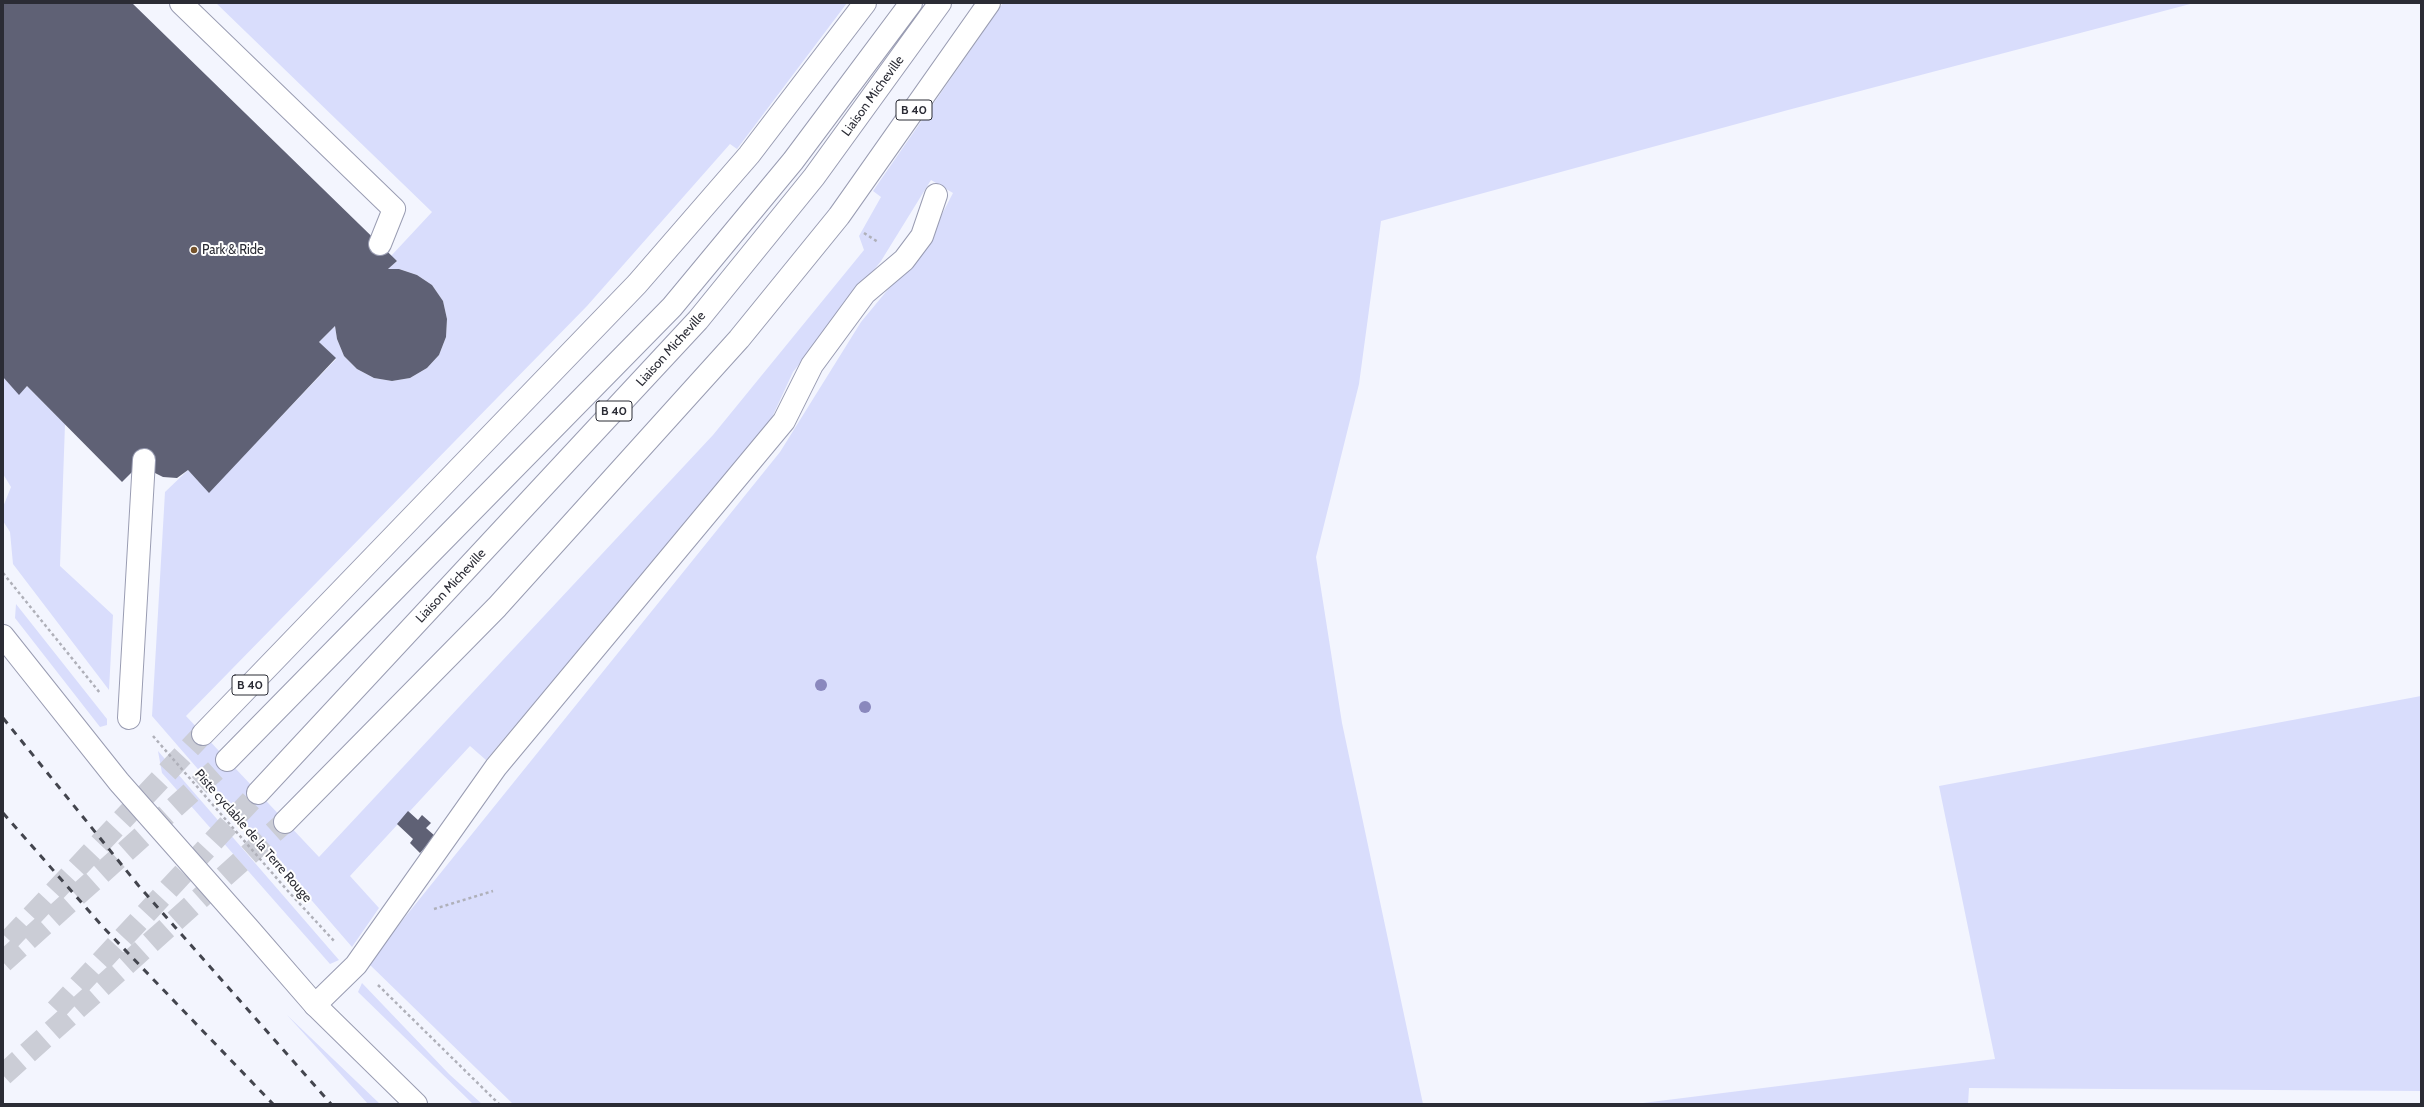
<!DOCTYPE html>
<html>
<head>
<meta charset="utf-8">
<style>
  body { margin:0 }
  #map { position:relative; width:2424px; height:1107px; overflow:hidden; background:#f3f5fe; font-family:Cabin,sans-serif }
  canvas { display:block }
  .frame { position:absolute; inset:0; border:4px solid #2b2c35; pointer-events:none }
</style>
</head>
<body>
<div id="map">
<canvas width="2424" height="1107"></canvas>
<div class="frame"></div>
</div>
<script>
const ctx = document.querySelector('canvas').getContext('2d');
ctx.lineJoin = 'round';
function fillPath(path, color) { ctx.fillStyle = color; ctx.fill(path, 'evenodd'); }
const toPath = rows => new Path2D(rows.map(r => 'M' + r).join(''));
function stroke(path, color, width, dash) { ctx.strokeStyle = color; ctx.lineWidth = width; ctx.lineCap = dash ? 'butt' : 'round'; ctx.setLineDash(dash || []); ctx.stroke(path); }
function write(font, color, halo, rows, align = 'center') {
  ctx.font = font + ' Cabin,sans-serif'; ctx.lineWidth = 4; ctx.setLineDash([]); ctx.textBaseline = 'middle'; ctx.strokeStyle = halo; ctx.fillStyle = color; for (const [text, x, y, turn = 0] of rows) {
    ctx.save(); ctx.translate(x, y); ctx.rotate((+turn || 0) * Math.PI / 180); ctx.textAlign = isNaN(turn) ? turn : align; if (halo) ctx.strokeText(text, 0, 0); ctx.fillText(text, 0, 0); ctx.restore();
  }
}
fillPath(toPath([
  [216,3,847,3,737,149,730,144,587,306,186,716,319,857,713,435,864,250,859,236,881,197,873,191,1003,3,2194,3,1788,110,1381,221,1359,384,1316,557,1342,723,1423,1104,513,1104,368,963,780,452,861,322,928,241,953,193,931,180,881,261,793,372,768,426,486,760,470,746,350,876,379,908,352,947,152,716,165,492,188,470,209,492,336,359,319,342,335,326,337,339,344,356,357,369,374,378,392,381,410,378,427,368,439,355,446,337,447,319,443,301,432,285,417,275,399,269,388,269,397,261,391,256,432,212],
  [3,377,19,394,27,386,65,424,60,566,113,615,109,690,13,564,10,532,3,521,3,507,11,487,3,474],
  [16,604,107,719,107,725,100,727,15,618],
  [2421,696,2421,1091,1969,1088,1968,1104,1635,1104,1995,1059,1939,786],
  [158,751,339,960,330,964,162,773],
  [362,983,449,1074,482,1104,473,1104,358,992],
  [287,1015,380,1104,368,1104]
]), '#d9ddfc');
fillPath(toPath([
  [3,3,132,3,397,261,388,269,399,269,417,275,432,285,443,301,447,319,446,337,439,355,427,368,410,378,392,381,374,378,357,369,344,356,337,339,335,326,319,342,336,358,209,493,188,470,177,478,163,477,151,471,144,460,122,482,27,386,19,395,3,377],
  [408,811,418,820,422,815,431,823,426,828,435,836,420,853,410,843,413,839,397,824]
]), '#5f6175');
stroke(toPath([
  [9,940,203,734],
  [3,962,227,760],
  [56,1010,258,793],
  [3,1075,285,822]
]), '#cbcdd6', 22, [22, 11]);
const minor = toPath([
  [181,3,394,209,380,244],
  [129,718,144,460],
  [315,1005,356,965,496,767,784,421,812,365,865,293,904,260,922,236,936,195]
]);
const major = toPath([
  [3,636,119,782,249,929,315,1005,416,1104]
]);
const highway = toPath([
  [203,734,637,284,749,155,865,3],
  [227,760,672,307,793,161,911,3],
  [258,793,698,320,814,177,940,3],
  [285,822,497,607,739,339,839,216,989,3]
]);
stroke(minor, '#999cb2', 24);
stroke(major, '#999cb2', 24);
stroke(highway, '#999cb2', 24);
stroke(toPath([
  [864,233,878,242],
  [3,573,100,693],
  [153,736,287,890,335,942],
  [434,909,493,891],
  [378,985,499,1104]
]), '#afb0b9', 2.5, [3, 3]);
stroke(minor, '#fff', 22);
stroke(major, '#fff', 22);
stroke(highway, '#fff', 22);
stroke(toPath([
  [3,718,138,885,331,1104],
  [3,813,103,927,273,1104]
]), '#43454e', 3, [7, 7]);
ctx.fillStyle = '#8a88bd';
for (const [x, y] of [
  [821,685],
  [865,707]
]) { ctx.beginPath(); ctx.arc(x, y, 6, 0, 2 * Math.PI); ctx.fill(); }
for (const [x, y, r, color] of [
  [194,250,4,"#74522a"]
]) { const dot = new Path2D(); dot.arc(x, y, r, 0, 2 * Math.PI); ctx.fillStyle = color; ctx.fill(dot); stroke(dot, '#fff', 1.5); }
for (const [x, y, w] of [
  [914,110,36],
  [614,411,36],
  [250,685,36]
]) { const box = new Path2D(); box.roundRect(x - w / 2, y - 10, w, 20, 3); ctx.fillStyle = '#fff'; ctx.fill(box); stroke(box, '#2b2c35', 1); }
write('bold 12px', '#2b2c35', null, [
  ["B 40",914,110],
  ["B 40",614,411],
  ["B 40",250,685]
]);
write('13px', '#2b2c35', '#fff', [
  ["Liaison Micheville",873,96,-54],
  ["Liaison Micheville",671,349,-48],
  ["Liaison Micheville",451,586,-47],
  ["Piste cyclable de la Terre Rouge",253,836,49]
]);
write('13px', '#2b2c35', '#fff', [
  ["Park & Ride",202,250]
], 'left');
</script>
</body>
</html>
